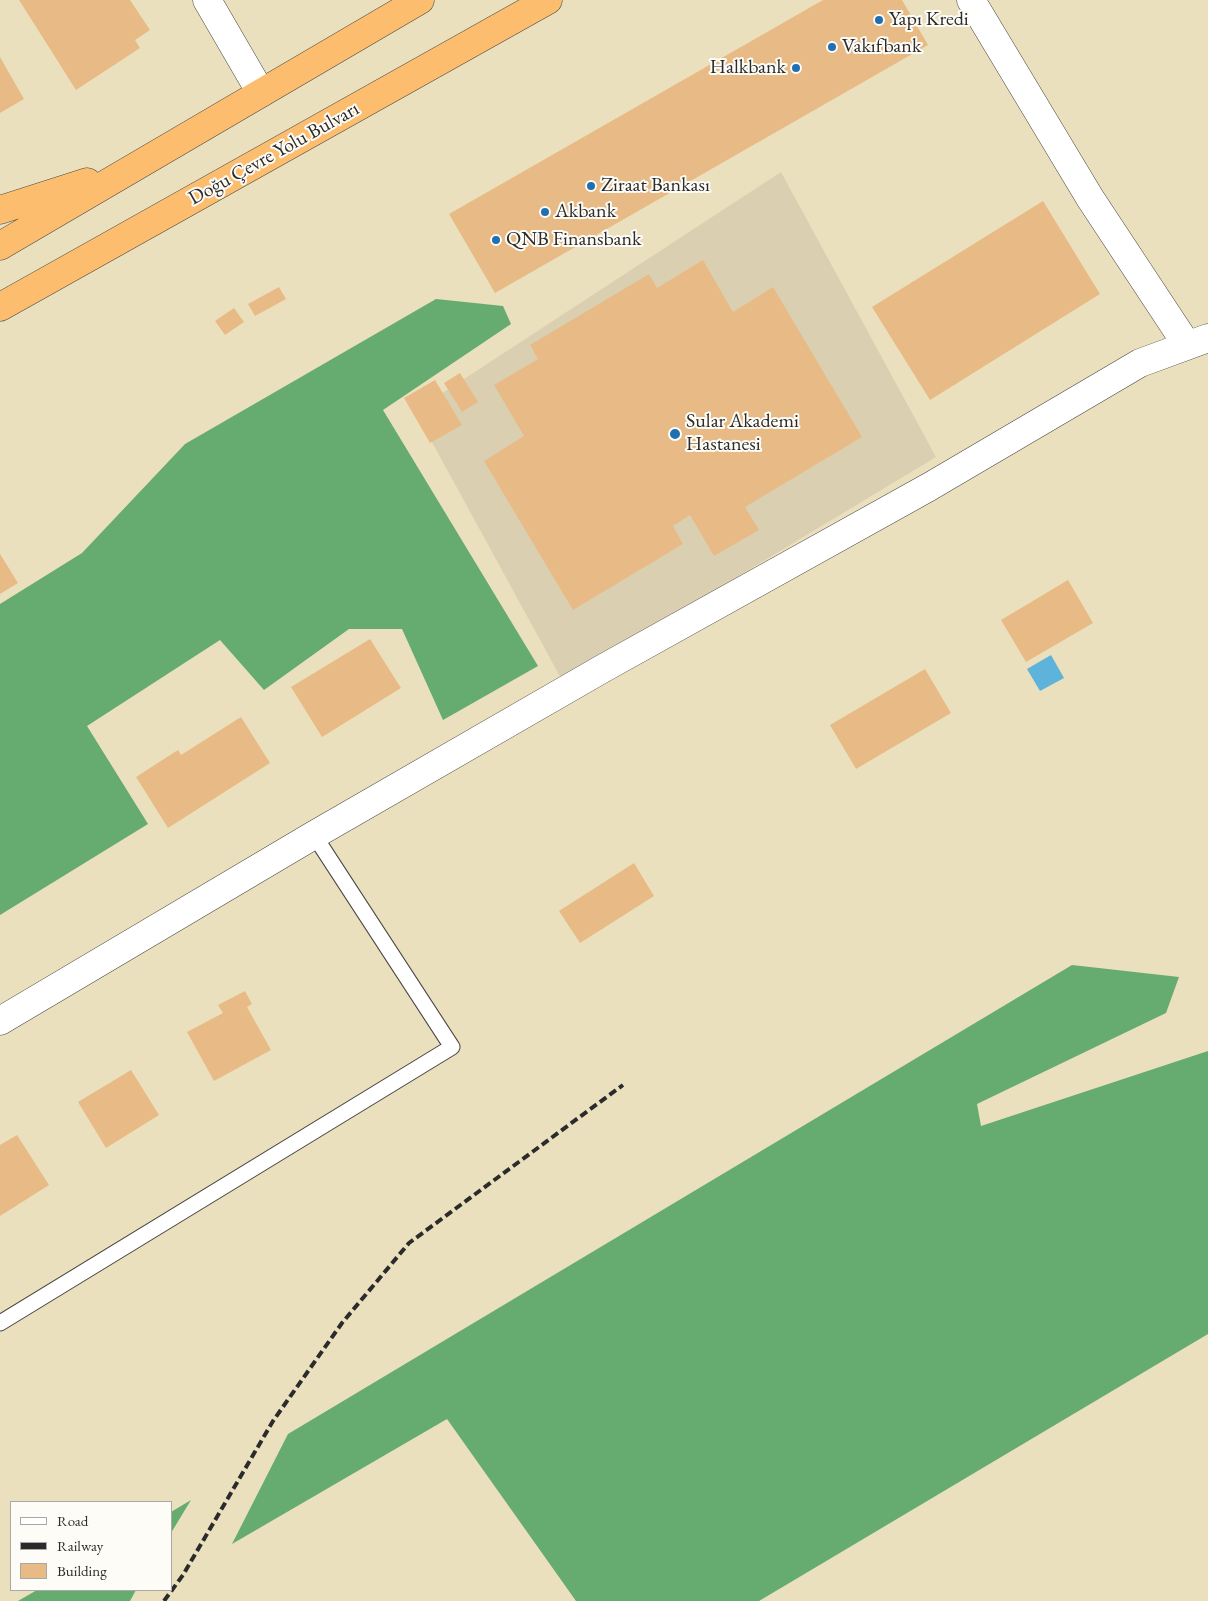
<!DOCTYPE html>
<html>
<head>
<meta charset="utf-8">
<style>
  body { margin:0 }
  #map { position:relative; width:1208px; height:1601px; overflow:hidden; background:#eae0bd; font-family:"EB Garamond",serif }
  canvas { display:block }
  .legend { position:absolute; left:10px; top:1501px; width:162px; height:90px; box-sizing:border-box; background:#fdfcf7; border:1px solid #a9a8a5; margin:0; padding:6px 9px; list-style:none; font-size:15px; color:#2b2b2b }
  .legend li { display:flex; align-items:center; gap:10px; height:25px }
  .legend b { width:25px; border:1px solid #a9a8a5 }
</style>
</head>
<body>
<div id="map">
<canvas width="1208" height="1601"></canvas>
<ul class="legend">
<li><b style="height:6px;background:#fff"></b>Road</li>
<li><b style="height:6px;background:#2b2b2b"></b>Railway</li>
<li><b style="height:14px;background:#e8bb86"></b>Building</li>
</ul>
</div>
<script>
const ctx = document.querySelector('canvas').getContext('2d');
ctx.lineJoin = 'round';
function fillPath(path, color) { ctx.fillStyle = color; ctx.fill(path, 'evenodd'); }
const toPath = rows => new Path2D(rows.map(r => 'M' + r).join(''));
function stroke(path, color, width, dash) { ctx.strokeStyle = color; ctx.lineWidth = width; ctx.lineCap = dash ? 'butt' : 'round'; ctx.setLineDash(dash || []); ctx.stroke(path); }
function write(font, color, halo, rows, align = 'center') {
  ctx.font = font + ' "EB Garamond",serif'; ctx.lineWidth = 4; ctx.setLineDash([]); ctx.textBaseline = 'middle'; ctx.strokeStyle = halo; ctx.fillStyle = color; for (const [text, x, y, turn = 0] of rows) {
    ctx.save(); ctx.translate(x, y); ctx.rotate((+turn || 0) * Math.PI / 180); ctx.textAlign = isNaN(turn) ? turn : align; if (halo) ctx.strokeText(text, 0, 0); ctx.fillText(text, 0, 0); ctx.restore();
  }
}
fillPath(toPath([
  [781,172,936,457,563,682,415,411]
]), '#dad0b1');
fillPath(toPath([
  [436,299,503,306,511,324,383,410,538,666,443,720,402,629,349,629,264,690,220,640,87,726,148,824,0,915,0,604,82,553,185,444],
  [1072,965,1179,977,1166,1013,977,1104,981,1126,1208,1051,1208,1334,759,1601,576,1601,447,1419,232,1544,288,1434],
  [191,1500,171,1533,171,1512],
  [37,1590,136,1590,130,1601,18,1601]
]), '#66ab70');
fillPath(toPath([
  [1051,655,1064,678,1040,691,1027,669]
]), '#5db3d9');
fillPath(toPath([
  [19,0,130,0,150,30,135,40,140,48,76,90],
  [823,0,902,0,928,45,495,293,449,214],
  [0,57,24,99,0,113],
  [1043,201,1100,294,930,400,872,307],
  [703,260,733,312,773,287,862,437,745,507,759,530,714,556,690,515,673,526,683,544,573,610,484,461,524,436,494,385,538,359,530,345,649,274,657,288],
  [279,287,286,299,255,316,248,304],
  [234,308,244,322,225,335,215,321],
  [460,373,478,402,462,412,444,383],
  [435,380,462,425,430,443,404,398],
  [0,554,18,583,0,594],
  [1068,580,1093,623,1026,662,1001,620],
  [370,639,401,688,322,737,291,687],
  [925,669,951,713,856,769,830,725],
  [241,717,270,763,168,828,136,777,178,750,181,755],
  [634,863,654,896,580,943,559,911],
  [245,991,252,1004,247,1007,271,1050,214,1081,187,1032,223,1013,218,1005],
  [131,1070,159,1115,106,1148,78,1102],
  [17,1135,49,1185,0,1216,0,1145]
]), '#e8bb86');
const lane = toPath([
  [0,1323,452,1047,314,835]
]);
const street = toPath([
  [207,0,261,93],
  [971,0,1090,198,1187,345],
  [0,1021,314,835,602,669,929,487,1140,363,1208,338]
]);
const highway = toPath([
  [0,210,87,182],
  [0,246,420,0],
  [0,307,548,0]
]);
stroke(lane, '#484641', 17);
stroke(street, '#484641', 29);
stroke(highway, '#484641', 29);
stroke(lane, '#fff', 15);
stroke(street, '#fff', 28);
stroke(highway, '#fcbd6f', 28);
stroke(toPath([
  [164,1601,183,1575,273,1421,342,1323,409,1243,623,1085]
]), '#2b2b2b', 4, [8, 4]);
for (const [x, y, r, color] of [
  [879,20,5,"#1f6fb2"],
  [832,47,5,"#1f6fb2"],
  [796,68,5,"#1f6fb2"],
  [591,186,5,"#1f6fb2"],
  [545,212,5,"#1f6fb2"],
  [496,240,5,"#1f6fb2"],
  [675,434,6,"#1f6fb2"]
]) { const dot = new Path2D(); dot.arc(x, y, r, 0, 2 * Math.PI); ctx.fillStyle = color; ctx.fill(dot); stroke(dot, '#fdfcf7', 2); }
write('20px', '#2b2b2b', '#fdfcf7', [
  ["Yapı Kredi",889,20],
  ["Vakıfbank",842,47],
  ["Halkbank",786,68,"right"],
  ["Ziraat Bankası",601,186],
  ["Akbank",555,212],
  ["QNB Finansbank",506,240],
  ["Sular Akademi",686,422],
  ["Hastanesi",686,445]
], 'left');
write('20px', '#2b2b2b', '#fdfcf7', [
  ["Doğu Çevre Yolu Bulvarı",274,154,-29]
]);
</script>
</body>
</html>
